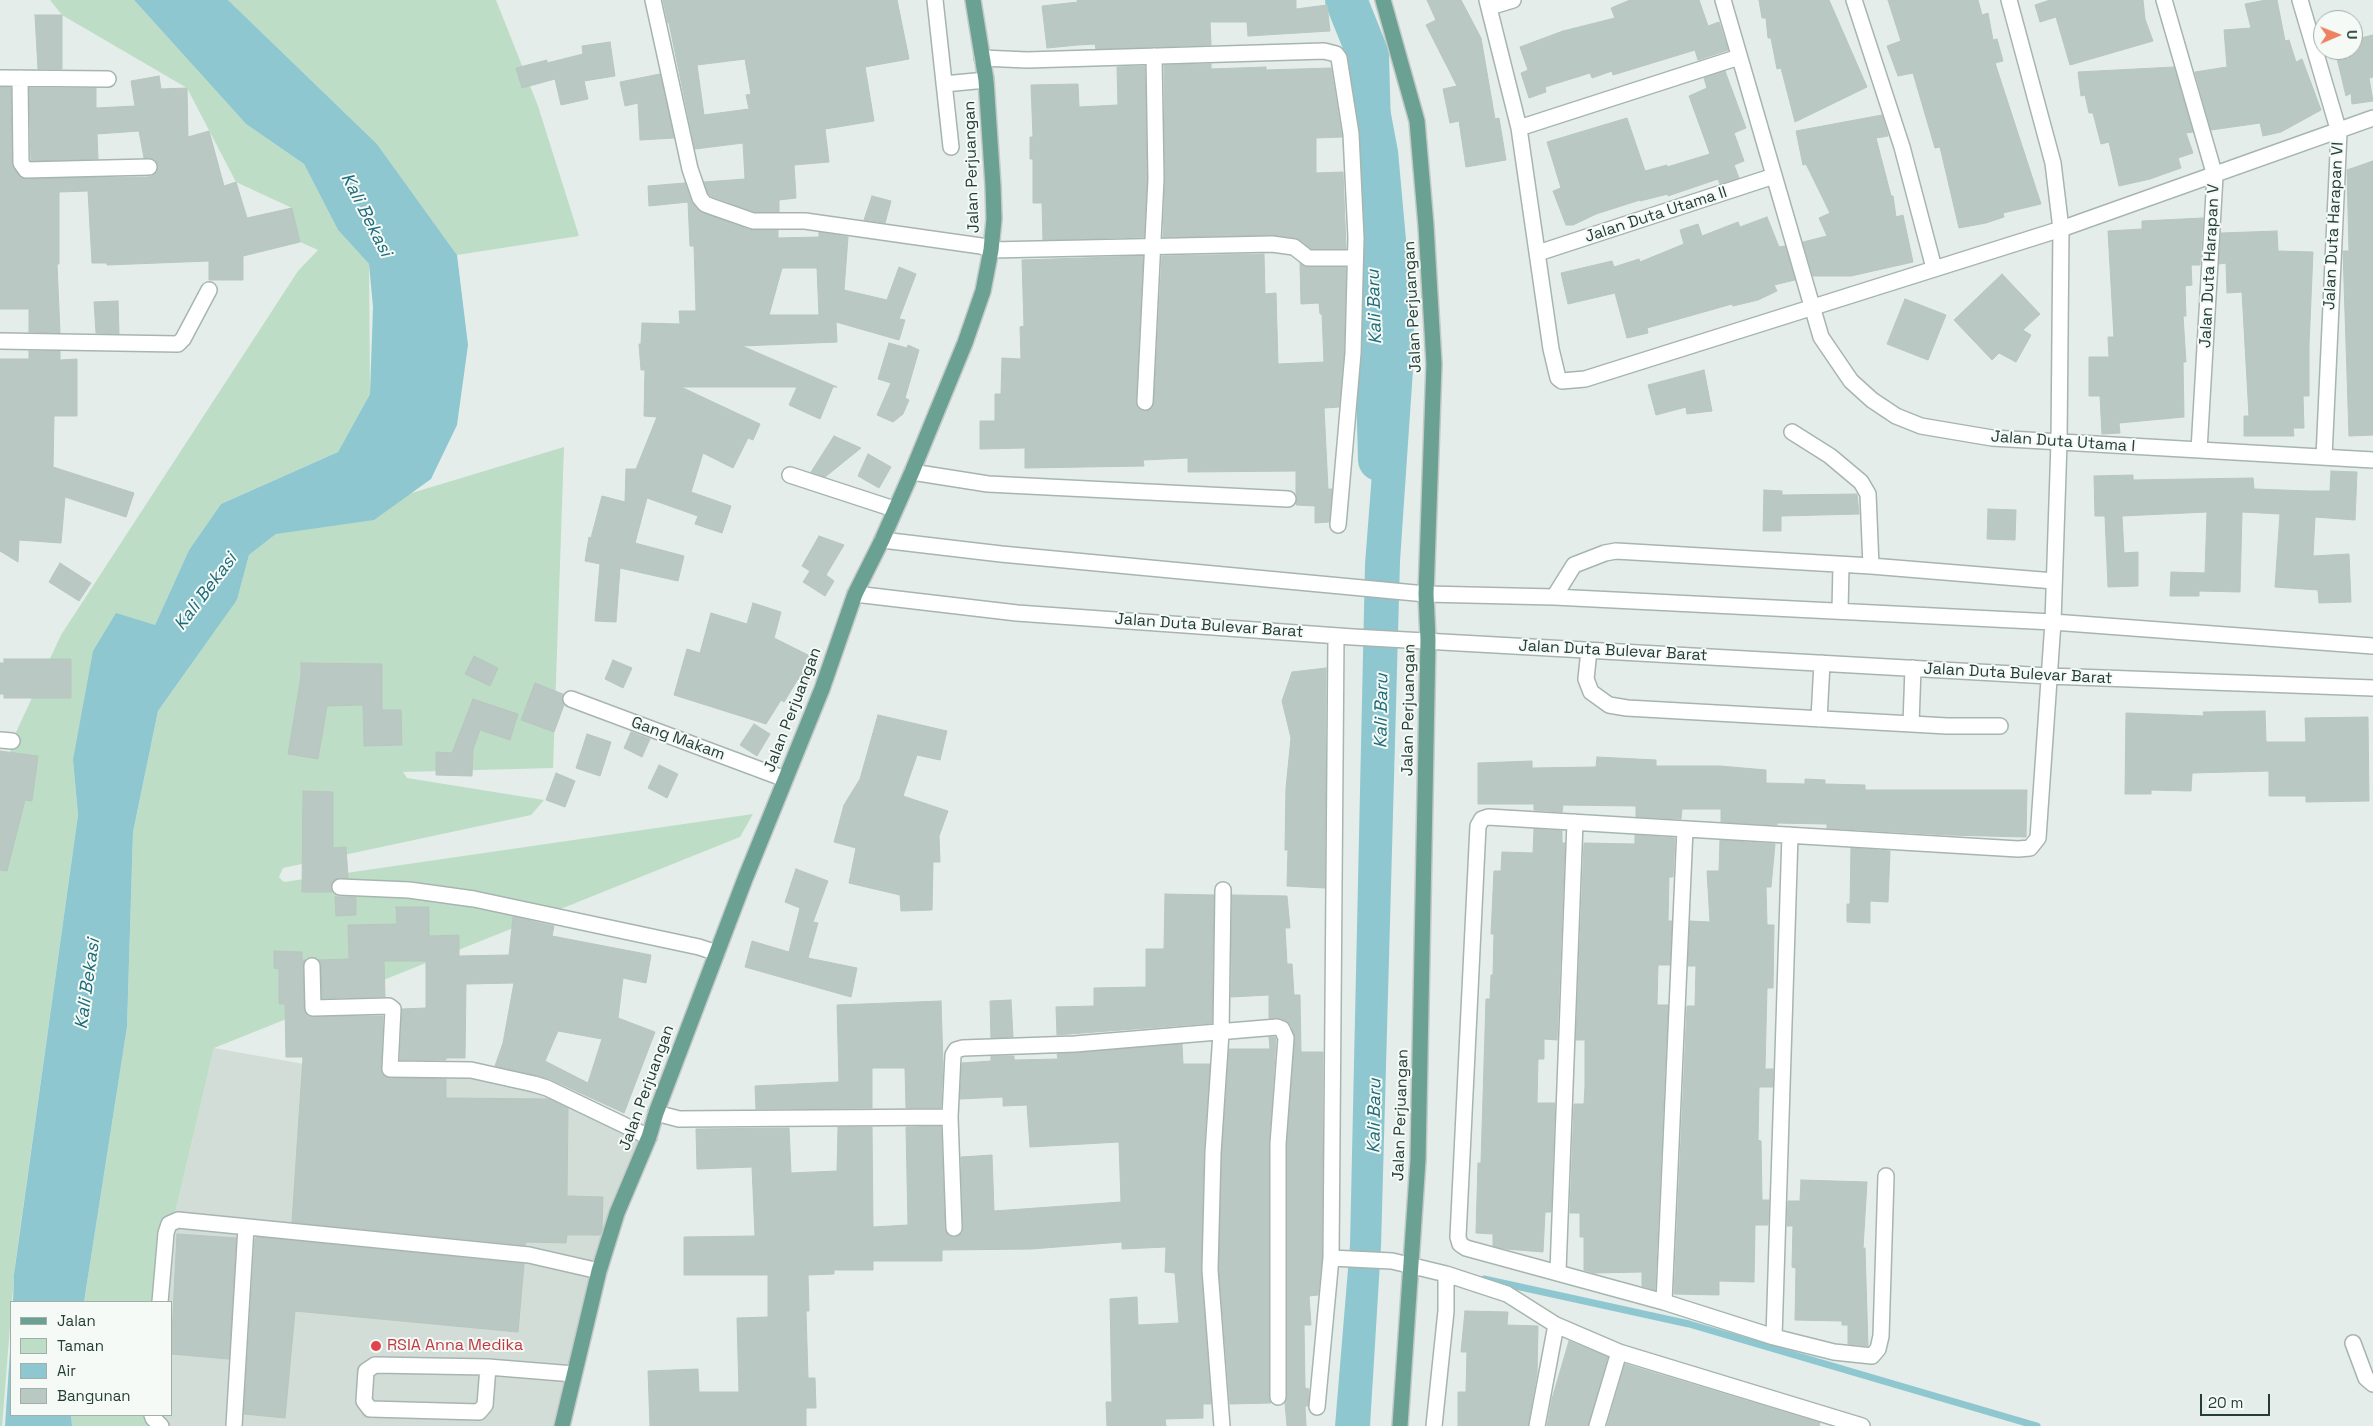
<!DOCTYPE html>
<html>
<head>
<meta charset="utf-8">
<style>
  body { margin:0 }
  #map { position:relative; width:2373px; height:1426px; overflow:hidden; background:#e4ede9; font-family:"Space Grotesk",sans-serif }
  canvas { display:block }
  .legend { position:absolute; left:10px; top:1301px; width:162px; height:115px; box-sizing:border-box; background:#f5faf7; border:1px solid #a1afaa; margin:0; padding:6px 9px; list-style:none; font-size:15px; color:#243e37 }
  .legend li { display:flex; align-items:center; gap:10px; height:25px }
  .legend b { width:25px; border:1px solid #a1afaa }
  .north { position:absolute; left:2313px; top:10px; width:50px; height:50px; box-sizing:border-box; background:#f5faf7; border:1px solid #a1afaa; border-radius:50%; rotate:89deg; font-size:14px; font-weight:700; line-height:20px; text-align:center; color:#243e37 }
  .north::after { content:''; display:block; margin:auto; width:18px; height:22px; background:#ed8162; clip-path:polygon(50% 0,100% 100%,50% 72%,0 100%) }
  .scale { position:absolute; left:2200px; top:1394px; width:70px; height:22px; box-sizing:border-box; border:2px solid #243e37; border-top:0; padding-left:6px; font-size:15px; line-height:18px; white-space:nowrap; color:#243e37; -webkit-text-stroke:4px #f5faf7; paint-order:stroke }
</style>
</head>
<body>
<div id="map">
<canvas width="2373" height="1426"></canvas>
<ul class="legend">
<li><b style="height:6px;background:#6aa192"></b>Jalan</li>
<li><b style="height:14px;background:#beddc6"></b>Taman</li>
<li><b style="height:14px;background:#8ec7d0"></b>Air</li>
<li><b style="height:14px;background:#b9c8c2"></b>Bangunan</li>
</ul>
<div class="north">U</div>
<div class="scale">20 m</div>
</div>
<script>
const ctx = document.querySelector('canvas').getContext('2d');
ctx.lineJoin = 'round';
function fillPath(path, color) { ctx.fillStyle = color; ctx.fill(path, 'evenodd'); }
const toPath = rows => new Path2D(rows.map(r => 'M' + r).join(''));
function stroke(path, color, width, dash) { ctx.strokeStyle = color; ctx.lineWidth = width; ctx.lineCap = dash ? 'butt' : 'round'; ctx.setLineDash(dash || []); ctx.stroke(path); }
function write(font, color, halo, rows, align = 'center') {
  ctx.font = font + ' "Space Grotesk",sans-serif'; ctx.lineWidth = 4; ctx.setLineDash([]); ctx.textBaseline = 'middle'; ctx.strokeStyle = halo; ctx.fillStyle = color; for (const [text, x, y, turn = 0] of rows) {
    ctx.save(); ctx.translate(x, y); ctx.rotate((+turn || 0) * Math.PI / 180); ctx.textAlign = isNaN(turn) ? turn : align; if (halo) ctx.strokeText(text, 0, 0); ctx.fillText(text, 0, 0); ctx.restore();
  }
}
fillPath(toPath([
  [214,1048,304,1064,350,1067,387,1067,506,1077,649,1137,617,1213,562,1426,150,1426,151,1415,171,1415,171,1302,160,1302,173,1222]
]), '#d2ddd8');
fillPath(toPath([
  [50,0,134,0,246,124,304,164,338,230,369,264,370,394,338,452,221,504,189,550,155,625,73,760,78,815,15,1265,2,1426,0,1426,0,816,12,741,61,635,298,271,318,250,300,242,292,208,236,182,187,88,62,15],
  [228,0,496,0,538,106,579,236,457,255,377,144],
  [564,447,553,768,403,772,407,778,544,800,531,815,283,868,279,877,284,882,753,814,740,837,214,1048,173,1222,160,1302,84,1302,127,1027,133,832,158,711,237,600,249,555,276,534],
  [71,1415,151,1415,150,1426,72,1426]
]), '#beddc6');
fillPath(toPath([
  [134,0,228,0,377,144,457,255,468,345,457,425,431,479,374,520,276,534,249,555,237,600,158,711,133,832,127,1027,84,1302,13,1302,14,1274,78,815,73,760,93,651,116,613,155,625,189,550,221,504,338,452,370,394,373,307,369,264,338,230,304,164,246,124],
  [1342,0,1364,0,1380,55,1398,151,1415,340,1400,561,1381,1246,1370,1426,1335,1426,1350,1245,1365,564,1382,343,1381,154,1368,55],
  [11,1336,11,1415,71,1415,72,1426,5,1426]
]), '#8ec7d0');
stroke(toPath([
  [1484,1279,1689,1324,2037,1426]
]), '#8ec7d0', 7);
stroke(toPath([
  [1346,0,1368,55,1379,460]
]), '#8ec7d0', 42);
const building = toPath([
  [663,0,897,0,909,59,865,67,874,121,825,129,829,162,794,165,796,198,779,200,779,212,755,212,711,196,708,193,704,182,745,179,743,143,695,149,669,23,668,23,663,0],
  [745,59,751,94,746,95,749,109,704,115,697,65,745,59],
  [1077,0,1296,0,1296,9,1327,5,1330,31,1248,36,1247,22,1210,22,1211,45,1096,49,1095,44,1078,45,1047,48,1042,6,1078,2,1077,0],
  [1427,0,1461,0,1481,38,1495,119,1499,118,1506,160,1466,167,1459,121,1450,123,1443,89,1457,86,1426,25,1436,20,1427,0],
  [1630,0,1699,0,1708,26,1719,22,1728,50,1698,60,1695,50,1613,75,1612,71,1592,78,1590,73,1545,87,1546,92,1529,98,1521,73,1528,70,1520,47,1563,31,1615,18,1611,8,1630,0],
  [1759,0,1829,0,1867,87,1795,122,1781,68,1777,69,1771,38,1768,38,1766,18,1762,18,1759,0],
  [1888,0,1978,0,1982,15,1988,13,1993,40,1997,39,2003,61,1995,63,2041,204,2003,213,2004,217,1986,223,1959,228,1940,147,1935,148,1913,73,1898,76,1887,46,1901,41,1888,0],
  [2050,0,2143,0,2145,19,2153,41,2070,65,2056,17,2040,22,2035,5,2050,0],
  [2266,0,2277,0,2285,41,2289,40,2296,62,2302,59,2321,110,2281,132,2263,136,2260,123,2211,130,2195,72,2227,67,2224,30,2251,28,2245,4,2266,0],
  [35,15,62,15,62,69,38,69,35,15],
  [2373,35,2373,77,2369,78,2373,101,2352,104,2351,93,2346,96,2335,50,2353,50,2353,40,2373,35],
  [610,42,615,76,584,81,588,99,561,105,555,79,522,88,516,68,547,60,547,63,583,54,582,46,610,42],
  [1211,64,1211,69,1266,67,1266,70,1331,68,1342,137,1316,138,1316,173,1343,172,1346,249,1311,249,1296,238,1272,235,1163,237,1165,179,1164,65,1211,64],
  [1145,66,1147,179,1144,237,1043,240,1042,203,1033,203,1033,159,1030,159,1030,137,1033,137,1031,85,1078,84,1079,107,1118,105,1117,67,1145,66],
  [2174,67,2193,132,2186,133,2193,153,2178,158,2181,168,2150,179,2119,186,2109,142,2101,144,2093,113,2089,113,2085,95,2081,96,2078,72,2174,67],
  [1725,71,1746,128,1734,133,1744,161,1734,165,1739,178,1720,184,1718,179,1668,196,1668,194,1640,201,1640,200,1596,214,1573,225,1566,225,1553,191,1561,188,1547,142,1627,118,1645,171,1667,165,1667,167,1710,154,1689,96,1707,88,1704,78,1725,71],
  [660,74,674,138,640,140,638,103,625,106,620,82,660,74],
  [159,76,161,89,187,88,188,137,209,131,224,186,236,182,247,218,292,208,300,242,243,256,243,280,209,280,209,261,107,265,107,263,92,263,88,191,59,192,59,264,57,264,60,333,29,332,29,309,0,309,0,87,11,87,12,163,21,178,148,177,154,175,158,166,154,159,144,158,139,131,97,134,98,159,31,161,29,88,96,88,96,108,135,106,131,81,159,76],
  [1882,115,1888,136,1876,138,1891,196,1893,196,1896,217,1903,215,1913,262,1851,276,1813,276,1803,242,1827,236,1819,218,1830,213,1806,164,1803,165,1796,131,1882,115],
  [2373,161,2373,435,2349,436,2343,251,2349,251,2347,170,2373,161],
  [685,183,691,201,698,210,750,230,778,230,778,238,819,237,819,232,848,237,844,290,887,300,899,267,916,274,899,319,905,320,899,340,836,322,837,342,742,346,837,387,833,387,820,419,789,405,797,387,681,387,760,424,753,440,748,438,733,468,703,453,691,492,731,506,722,533,695,524,698,516,647,498,635,543,684,556,678,581,620,568,616,622,595,621,600,564,585,561,589,537,591,538,602,496,625,502,626,469,636,469,657,417,644,416,645,370,641,370,639,344,641,344,642,323,680,324,679,311,696,311,694,246,690,246,688,202,649,206,648,186,685,183],
  [782,268,817,268,819,315,769,315,782,268],
  [872,196,891,201,885,223,864,220,872,196],
  [1767,217,1779,247,1785,246,1795,280,1774,285,1777,291,1758,300,1733,306,1732,304,1647,328,1648,333,1627,338,1615,293,1568,304,1561,273,1612,261,1614,267,1639,259,1640,262,1684,244,1680,230,1698,224,1702,236,1738,222,1740,227,1767,217],
  [2203,218,2200,265,2191,265,2192,285,2185,286,2186,316,2183,316,2186,362,2183,362,2184,417,2119,423,2120,433,2102,434,2100,396,2089,396,2089,357,2109,357,2108,337,2114,337,2108,231,2142,229,2142,221,2203,218],
  [2277,231,2278,251,2313,252,2309,345,2309,396,2303,396,2304,428,2293,428,2294,436,2244,436,2244,416,2249,416,2242,292,2227,293,2226,263,2219,264,2221,233,2277,231],
  [1264,254,1265,294,1276,293,1278,364,1324,362,1322,314,1320,314,1319,303,1301,304,1300,263,1308,267,1346,267,1344,352,1339,407,1324,408,1328,489,1332,489,1329,522,1315,523,1315,506,1296,505,1296,471,1188,472,1188,458,1143,460,1144,466,1025,468,1025,448,980,449,980,421,995,421,995,394,1001,394,1002,358,1021,359,1020,327,1024,326,1022,260,1143,256,1136,402,1140,410,1145,411,1153,407,1154,402,1162,256,1264,254],
  [2002,274,2040,314,2023,330,2031,335,2016,362,1999,353,1992,360,1954,320,2002,274],
  [1905,299,1946,315,1928,360,1887,344,1905,299],
  [118,301,119,334,96,333,94,302,118,301],
  [889,343,907,348,908,345,919,350,905,398,909,400,903,414,893,422,877,415,891,383,878,379,889,343],
  [29,351,60,351,60,360,77,359,77,416,54,416,53,467,134,493,126,517,65,497,61,543,19,540,18,562,0,551,0,359,29,359,29,351],
  [1704,370,1712,411,1687,414,1686,407,1656,415,1648,385,1704,370],
  [834,436,861,448,825,477,811,472,834,436],
  [868,454,891,467,879,488,858,476,868,454],
  [2331,471,2357,472,2355,520,2315,517,2313,556,2349,554,2351,602,2319,603,2318,590,2275,587,2280,514,2242,512,2240,592,2199,591,2199,596,2170,596,2171,572,2205,573,2207,512,2122,516,2124,553,2138,552,2138,586,2108,587,2105,516,2095,516,2094,476,2133,475,2133,480,2253,478,2254,489,2309,491,2330,491,2331,471],
  [1764,490,1782,491,1782,495,1857,494,1859,514,1781,516,1781,531,1763,531,1764,490],
  [1988,509,2016,510,2015,540,1987,539,1988,509],
  [819,536,844,545,826,575,834,581,825,596,803,582,810,571,802,566,819,536],
  [60,563,91,583,79,601,49,582,60,563],
  [753,603,781,612,774,638,818,660,807,683,798,679,784,702,781,700,766,724,674,695,687,649,700,653,711,613,747,624,753,603],
  [474,656,498,668,490,686,465,674,474,656],
  [4,659,71,659,71,698,4,698,4,694,0,694,0,663,4,663,4,659],
  [613,660,632,668,623,688,605,679,613,660],
  [301,663,382,664,382,710,401,710,402,745,364,746,363,705,327,706,318,759,288,754,301,676,301,663],
  [1326,668,1325,888,1287,886,1288,850,1285,850,1286,788,1291,738,1282,701,1292,672,1326,668],
  [535,683,563,694,562,700,564,705,554,732,521,720,535,683],
  [473,699,518,714,510,740,480,730,473,749,472,776,436,775,436,752,452,753,473,699],
  [2265,711,2266,742,2306,742,2305,718,2368,717,2369,801,2306,802,2306,796,2269,796,2269,771,2192,773,2191,791,2151,790,2151,794,2125,794,2126,713,2204,716,2203,712,2265,711],
  [878,715,947,731,940,760,917,755,903,796,948,811,939,836,940,862,933,862,932,910,901,911,900,895,849,883,856,848,834,842,844,805,860,779,878,715],
  [754,724,770,734,757,756,740,745,754,724],
  [631,732,650,739,642,757,624,748,631,732],
  [587,734,611,742,600,776,576,768,587,734],
  [0,751,38,756,32,801,25,800,7,871,0,870,0,751],
  [1597,757,1656,760,1656,766,1720,766,1766,770,1766,783,1805,784,1805,779,1825,780,1825,784,1865,785,1865,790,2027,790,2026,837,1948,835,1827,828,1827,824,1777,823,1777,825,1721,822,1721,809,1682,809,1681,819,1636,817,1636,806,1563,805,1562,812,1534,810,1534,804,1478,804,1478,763,1532,761,1532,768,1596,767,1597,757],
  [659,765,678,774,667,798,648,788,659,765],
  [556,773,575,781,565,807,546,800,556,773],
  [303,791,333,792,333,848,346,847,348,878,335,879,331,886,332,892,302,892,303,791],
  [1534,829,1562,831,1562,843,1565,843,1557,1040,1544,1039,1544,1059,1538,1059,1537,1103,1555,1103,1551,1212,1545,1212,1543,1252,1506,1249,1493,1246,1493,1234,1476,1233,1478,1163,1481,1163,1486,999,1490,999,1491,975,1493,975,1494,934,1491,934,1494,871,1501,871,1502,852,1533,853,1534,829],
  [1635,835,1675,838,1673,877,1669,877,1668,921,1672,921,1670,965,1658,965,1657,1005,1668,1005,1655,1290,1642,1286,1642,1272,1594,1273,1584,1270,1584,1237,1580,1237,1580,1213,1570,1213,1574,1104,1584,1104,1585,1086,1585,1040,1576,1040,1584,843,1635,844,1635,835],
  [1720,840,1775,844,1771,887,1766,887,1767,925,1774,925,1773,988,1767,988,1765,1069,1773,1069,1773,1087,1759,1087,1758,1140,1761,1141,1762,1200,1769,1200,1768,1225,1755,1225,1754,1282,1719,1281,1719,1295,1674,1294,1687,1006,1695,1006,1696,966,1688,966,1690,921,1710,922,1707,871,1719,871,1720,840],
  [1851,848,1890,851,1888,902,1870,901,1870,923,1847,922,1847,904,1850,904,1851,848],
  [796,869,828,881,813,922,818,923,808,958,857,968,851,997,745,967,752,941,789,952,800,908,785,902,796,869],
  [1165,894,1214,895,1212,1023,1057,1035,1056,1007,1094,1006,1094,988,1146,987,1146,949,1164,949,1165,894],
  [1232,895,1287,896,1290,928,1285,928,1287,964,1292,964,1294,995,1300,995,1301,1052,1323,1052,1322,1258,1318,1295,1309,1296,1311,1325,1304,1325,1305,1388,1309,1389,1308,1406,1305,1406,1306,1426,1287,1426,1285,1403,1287,1397,1287,1144,1295,1038,1291,1025,1286,1021,1269,1018,1269,995,1231,997,1232,895],
  [335,897,356,897,356,915,336,916,335,897],
  [396,907,429,907,429,936,459,935,459,956,509,955,513,917,554,926,552,936,651,955,646,983,623,978,618,1018,655,1032,624,1113,550,1079,495,1066,503,1043,514,983,466,984,465,1058,446,1058,446,1060,400,1060,402,1009,426,1008,426,961,384,961,385,997,322,998,321,966,318,960,349,959,348,925,397,924,396,907],
  [558,1031,602,1039,588,1083,545,1061,558,1031],
  [274,951,302,952,302,960,305,960,303,966,304,1008,308,1016,383,1016,381,1069,386,1077,446,1079,446,1098,548,1099,568,1108,567,1196,603,1197,602,1229,600,1235,567,1235,566,1243,526,1242,525,1245,292,1222,303,1057,286,1057,285,1004,279,1004,279,969,274,968,274,951],
  [1011,1000,1013,1037,991,1038,990,1001,1011,1000],
  [941,1001,943,1064,941,1108,906,1108,905,1068,872,1068,872,1108,756,1109,755,1086,839,1082,837,1005,941,1001],
  [1269,1037,1275,1037,1276,1040,1269,1144,1269,1397,1271,1403,1230,1404,1219,1270,1222,1153,1229,1049,1270,1049,1269,1037],
  [1182,1044,1183,1064,1210,1064,1204,1152,1201,1270,1211,1404,1203,1404,1203,1418,1165,1419,1166,1426,1107,1426,1106,1402,1112,1402,1110,1299,1137,1297,1138,1325,1179,1323,1175,1273,1165,1272,1166,1247,1122,1249,1122,1242,1031,1249,942,1250,942,1261,873,1261,873,1270,834,1270,834,1274,808,1275,809,1311,806,1311,808,1378,815,1378,816,1408,806,1408,806,1426,650,1426,648,1371,698,1369,699,1392,739,1392,737,1318,768,1317,768,1275,684,1275,684,1237,755,1236,752,1167,697,1169,696,1129,789,1128,791,1173,837,1171,838,1127,872,1127,873,1227,908,1225,906,1127,941,1126,945,1228,949,1236,955,1237,962,1233,963,1228,961,1157,992,1155,994,1211,1121,1202,1119,1142,1030,1147,1027,1105,1003,1106,1003,1097,960,1099,962,1063,991,1061,991,1056,1014,1056,1014,1060,1058,1059,1057,1054,1182,1044],
  [1801,1180,1867,1182,1863,1248,1865,1248,1868,1346,1848,1344,1848,1325,1842,1325,1842,1321,1795,1320,1796,1268,1792,1267,1793,1226,1787,1226,1788,1201,1800,1201,1801,1180],
  [177,1234,236,1238,229,1359,171,1354,177,1234],
  [257,1237,524,1264,518,1332,295,1311,285,1418,244,1414,255,1239,257,1237],
  [1465,1311,1508,1312,1507,1325,1538,1326,1537,1373,1528,1426,1458,1426,1458,1392,1466,1392,1467,1352,1461,1352,1465,1311],
  [1569,1341,1608,1357,1588,1426,1547,1426,1552,1399,1569,1341],
  [1625,1364,1820,1423,1819,1426,1607,1426,1625,1364]
]);
fillPath(building, '#b9c8c2');
stroke(building, '#b7c7c0', 1);
const minor = toPath([
  [653,0,690,169,700,198,705,204,713,207,753,221,805,221,981,246,991,250,1272,244,1294,247,1308,258,1355,258],
  [935,0,951,147],
  [1487,0,1519,128,1551,349,1558,378,1562,381,1585,379,2061,229,2373,118],
  [1723,0,1821,337,1851,381,1872,400,1896,416,1921,426,1992,438,2373,460],
  [1854,0,1902,147,1934,268],
  [2164,0,2215,176,2199,450],
  [2300,0,2339,132,2324,457],
  [1490,7,1513,0],
  [982,58,1027,60,1324,51,1336,54,1339,58,1351,134,1356,238,1353,353,1338,525],
  [0,78,108,79],
  [20,78,21,163,26,170,149,167],
  [944,84,986,80],
  [1519,128,1739,57],
  [1538,253,1774,176],
  [0,341,178,344,183,339,209,290],
  [1145,402,1156,179,1154,56],
  [1792,432,1830,456,1861,482,1868,494,1871,566],
  [912,472,988,484,1288,499],
  [790,475,894,509],
  [882,540,1001,554,1426,594,1554,597,2053,622,2373,646],
  [855,594,1017,613,1353,637,2049,676,2373,688],
  [1554,597,1574,565,1605,553,1616,551,1871,566,2054,581],
  [1840,611,1841,565],
  [1589,650,1586,679,1591,692,1609,705,1627,708,1947,726,2000,726],
  [571,699,785,779],
  [1819,719,1822,663],
  [1911,724,1913,668],
  [0,740,12,741],
  [340,887,409,890,474,899,699,947,717,953],
  [312,966,313,1008,389,1006,393,1009,390,1069,471,1070,534,1084,547,1088,649,1137],
  [656,1113,679,1119,950,1117,953,1055,956,1050,963,1048,1075,1044,1277,1027,1282,1029,1286,1038,1278,1144,1278,1397],
  [950,1117,954,1228],
  [1886,1176,1881,1336,1878,1349,1872,1356,1834,1352,1774,1337,1664,1302,1466,1248,1460,1244,1458,1237,1478,826,1482,819,1488,817,2018,849,2030,848,2038,838,2053,622,2059,442,2061,229,2053,163,2009,0],
  [1331,1258,1392,1261,1446,1274,1507,1294,1556,1325,1619,1352,1862,1426],
  [1558,1271,1575,822],
  [160,1302,166,1233,169,1224,178,1220,529,1255,599,1271],
  [1664,1302,1685,829],
  [1774,1337,1790,835],
  [2353,1343,2366,1378,2373,1384],
  [488,1367,485,1405,479,1412,370,1409,364,1401,366,1371,375,1365,488,1367,574,1374],
  [1317,1407,1331,1258,1336,636],
  [152,1415,153,1418,161,1426],
  [234,1426,246,1227],
  [1222,1426,1210,1270,1213,1153,1221,1033,1223,890],
  [1434,1426,1446,1311,1446,1274],
  [1537,1426,1556,1325],
  [1597,1426,1619,1352]
]);
const major = toPath([
  [1383,0,1417,121,1426,226,1434,364,1426,594,1428,640,1418,1160,1400,1426],
  [562,1426,599,1271,617,1213,649,1137,656,1113,745,879,822,689,855,594,882,540,912,472,965,343,983,291,991,250,994,219,993,186,986,80,973,0]
]);
stroke(minor, '#a7b5b0', 18);
stroke(major, '#c2c9c7', 18);
stroke(minor, '#fff', 15);
stroke(major, '#6aa192', 15);
for (const [x, y, r, color] of [
  [376,1346,6,"#e0444e"]
]) { const dot = new Path2D(); dot.arc(x, y, r, 0, 2 * Math.PI); ctx.fillStyle = color; ctx.fill(dot); stroke(dot, '#f5faf7', 2); }
write('16px', '#243e37', '#f5faf7', [
  ["Jalan Perjuangan",972,167,-92],
  ["Jalan Duta Utama II",1656,215,-18],
  ["Jalan Duta Harapan VI",2334,226,-87],
  ["Jalan Duta Harapan V",2210,266,-87],
  ["Jalan Perjuangan",1413,307,-93],
  ["Jalan Duta Utama I",2063,442,4],
  ["Jalan Duta Bulevar Barat",1209,626,4],
  ["Jalan Duta Bulevar Barat",1613,651,3],
  ["Jalan Duta Bulevar Barat",2018,674,3],
  ["Jalan Perjuangan",793,710,-69],
  ["Jalan Perjuangan",1409,710,-89],
  ["Gang Makam",678,739,20],
  ["Jalan Perjuangan",647,1088,-70],
  ["Jalan Perjuangan",1401,1115,-88]
]);
write('16px', '#be3a42', '#f5faf7', [
  ["RSIA Anna Medika",387,1346]
], 'left');
write('italic 18px', '#1f6c79', '#f5faf7', [
  ["Kali Bekasi",366,215,63],
  ["Kali Baru",1375,307,-92],
  ["Kali Bekasi",206,592,-53],
  ["Kali Baru",1382,711,-89],
  ["Kali Bekasi",88,984,-82],
  ["Kali Baru",1375,1116,-89]
]);
</script>
</body>
</html>
